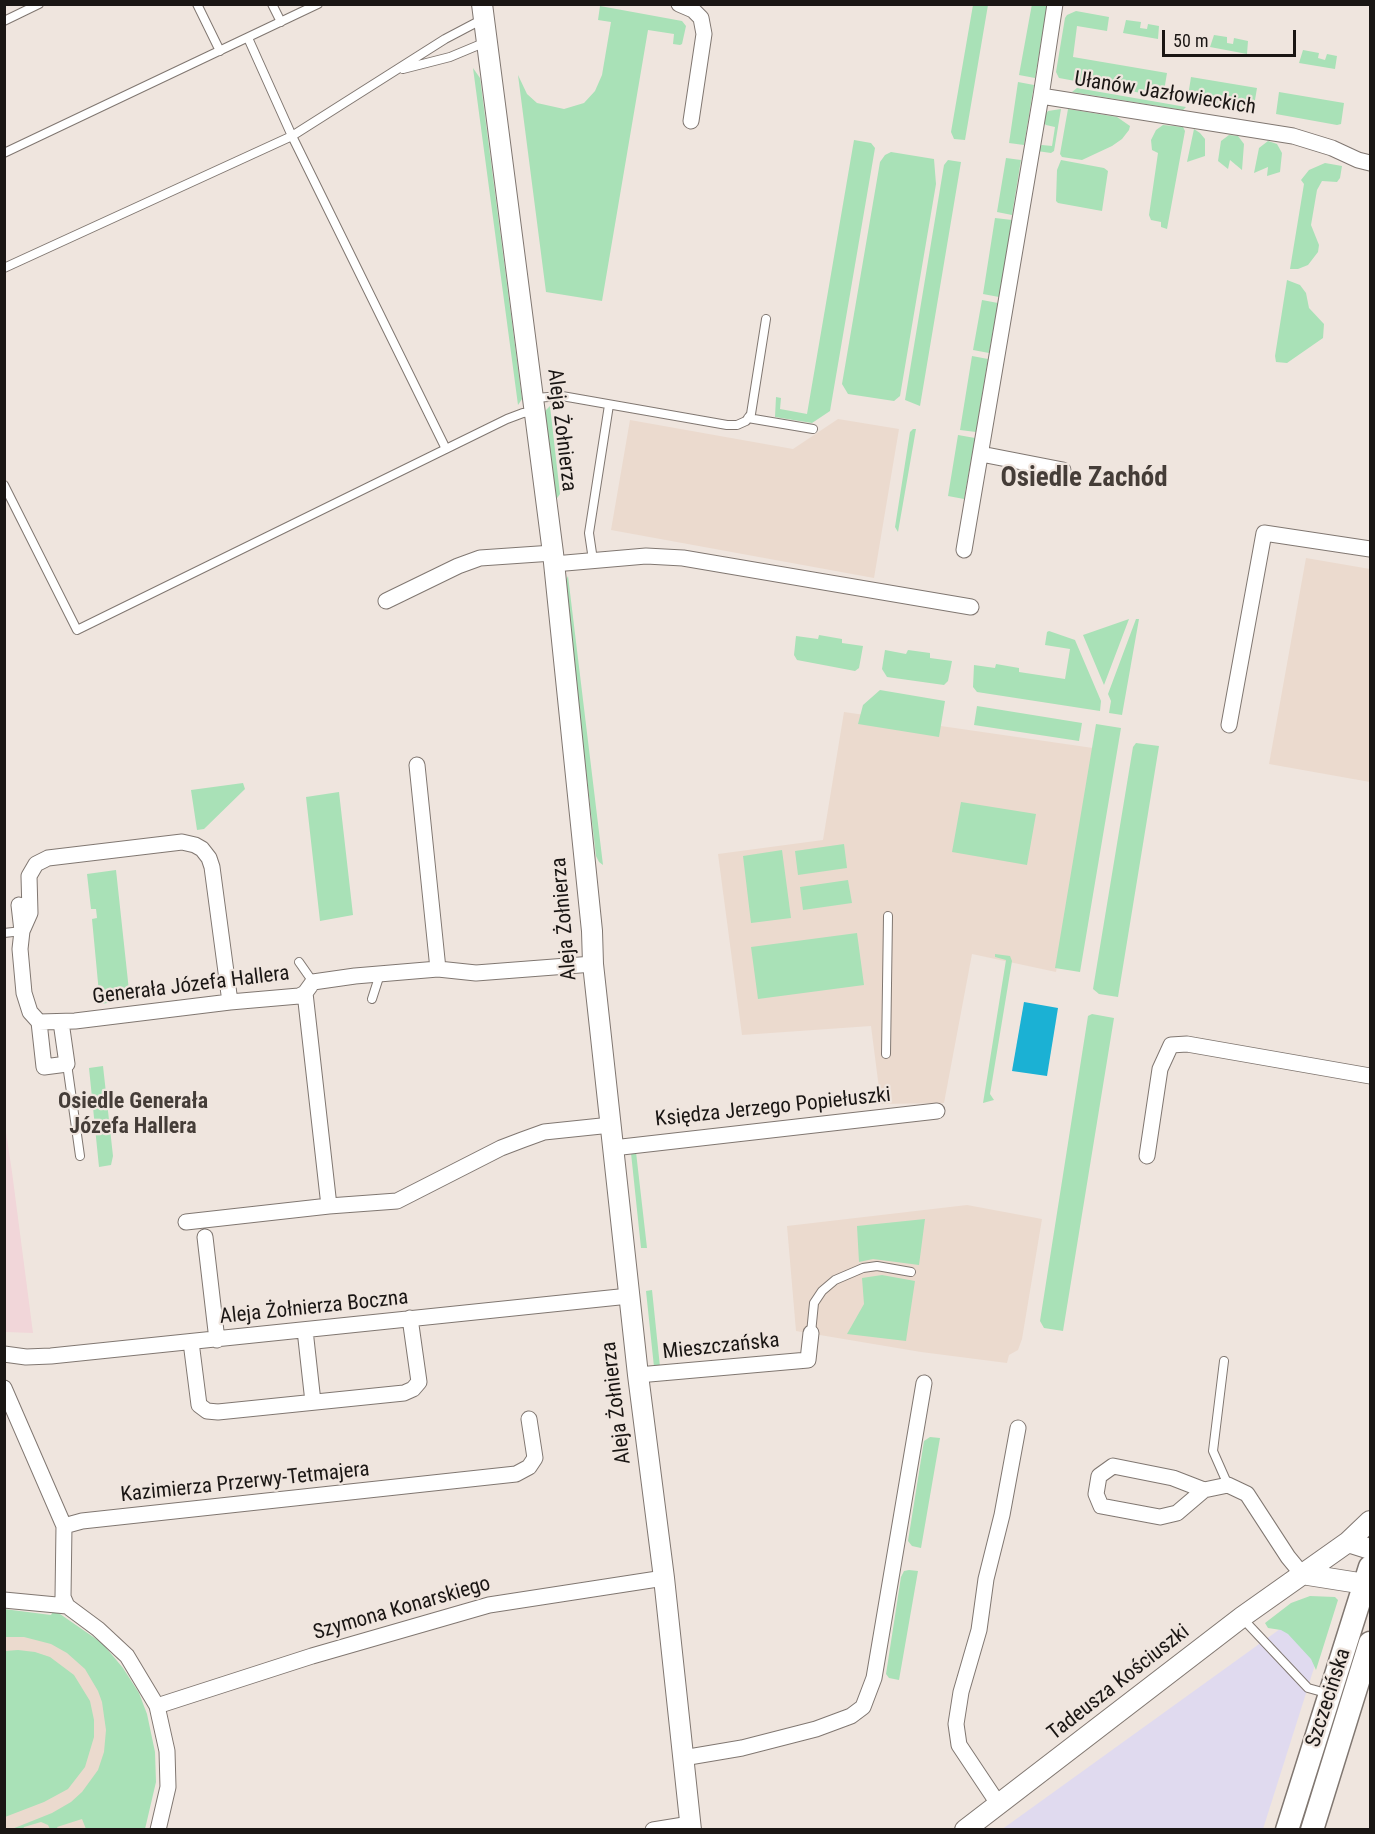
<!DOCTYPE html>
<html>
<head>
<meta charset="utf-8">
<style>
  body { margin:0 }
  #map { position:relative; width:1375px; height:1834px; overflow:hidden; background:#efe5de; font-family:"Roboto Condensed",sans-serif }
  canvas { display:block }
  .frame { position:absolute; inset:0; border:6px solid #1a1614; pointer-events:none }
  .scale { position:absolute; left:1162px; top:30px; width:134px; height:27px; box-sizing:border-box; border:3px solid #1a1614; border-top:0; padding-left:8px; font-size:18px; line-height:21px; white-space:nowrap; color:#1a1614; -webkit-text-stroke:4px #efe5de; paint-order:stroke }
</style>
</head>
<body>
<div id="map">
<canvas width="1375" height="1834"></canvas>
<div class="frame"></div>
<div class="scale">50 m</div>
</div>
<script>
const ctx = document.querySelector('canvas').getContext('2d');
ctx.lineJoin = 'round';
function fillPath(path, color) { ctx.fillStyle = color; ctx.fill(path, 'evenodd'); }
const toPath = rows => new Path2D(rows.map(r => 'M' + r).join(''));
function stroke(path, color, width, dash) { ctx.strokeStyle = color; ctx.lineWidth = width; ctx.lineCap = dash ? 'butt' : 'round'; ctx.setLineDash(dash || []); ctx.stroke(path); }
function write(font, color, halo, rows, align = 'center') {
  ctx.font = font + ' "Roboto Condensed",sans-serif'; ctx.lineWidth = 4.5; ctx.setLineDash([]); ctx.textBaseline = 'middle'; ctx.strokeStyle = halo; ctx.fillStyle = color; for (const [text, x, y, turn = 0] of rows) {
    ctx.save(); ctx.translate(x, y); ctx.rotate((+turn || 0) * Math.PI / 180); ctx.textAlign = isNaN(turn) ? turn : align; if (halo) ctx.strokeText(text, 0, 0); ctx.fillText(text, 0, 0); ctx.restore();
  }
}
fillPath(toPath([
  [1333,1608,1263,1829,1001,1830,1305,1611]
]), '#e0daef');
fillPath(toPath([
  [4,1119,12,1172,33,1333,5,1332]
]), '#f1d6d9');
fillPath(toPath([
  [838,419,899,429,874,578,611,530,630,420,793,449],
  [1306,558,1370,569,1370,782,1269,764],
  [844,712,1093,748,1056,972,972,954,944,1103,881,1104,871,1026,742,1035,718,854,823,840],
  [967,1205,1042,1219,1022,1339,1018,1350,1009,1355,1007,1363,921,1352,796,1331,787,1226],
  [5,1620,104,1670,119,1829,5,1830]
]), '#ebdace');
fillPath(toPath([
  [1032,4,1044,5,1047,7,1035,78,1019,75],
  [973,5,988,5,965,140,954,139,951,132],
  [600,6,682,21,686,26,682,44,680,45,673,44,674,34,648,30,602,301,546,292,518,75,527,94,537,103,564,109,584,103,595,91,602,75,611,22,598,20],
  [1076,11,1109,17,1107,31,1077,26,1073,57,1167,73,1163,97,1059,78,1056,72,1065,18,1067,15],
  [1126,20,1141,22,1140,28,1147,29,1148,24,1159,26,1158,39,1123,33],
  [1214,35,1227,37,1227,43,1233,44,1234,38,1248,41,1247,54,1210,47],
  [1303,50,1319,53,1318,58,1325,60,1327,54,1337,56,1335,69,1299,63],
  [473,68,480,78,522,399,518,405],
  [1191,77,1257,88,1254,106,1252,110,1247,111,1191,100,1188,96],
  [1018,82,1034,85,1024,145,1009,143],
  [1077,88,1186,107,1183,110,1072,92],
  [1279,92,1344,103,1341,124,1337,125,1276,114],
  [1061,109,1054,151,1051,153,1037,151,1038,147,1042,145,1052,146,1055,127,1046,125,1042,121,1044,116,1048,111],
  [1068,109,1117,117,1130,126,1129,130,1122,139,1112,146,1082,160,1062,157,1060,154],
  [1163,125,1183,127,1185,131,1167,229,1161,227,1161,222,1151,220,1149,215,1158,153,1152,150,1151,140,1156,130],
  [1194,129,1200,133,1205,139,1205,156,1187,162],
  [1229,135,1238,136,1244,144,1242,170,1230,160,1228,169,1218,161,1221,141],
  [854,140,871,143,875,148,830,411,812,423,775,417,776,397,781,398,780,409,807,414],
  [1268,141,1277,144,1282,153,1280,172,1267,176,1268,167,1254,173,1259,148],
  [891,152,934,159,936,184,900,396,894,401,848,394,842,384,880,162,885,155],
  [1006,158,1021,160,1012,215,997,212],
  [948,160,961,162,920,406,905,400,944,165],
  [1061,160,1104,168,1108,171,1102,211,1058,203,1056,201,1057,170],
  [1325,163,1342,166,1340,178,1337,182,1322,181,1317,190,1311,225,1319,245,1318,252,1308,265,1298,269,1290,269,1304,184,1301,180,1309,170],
  [995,218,1012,220,999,297,983,294],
  [1287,280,1300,285,1306,293,1309,308,1324,324,1323,338,1287,363,1276,362,1275,356],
  [982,300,998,303,989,353,973,350],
  [972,356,988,359,976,432,960,430],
  [550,406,560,494,555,501,545,415,546,410],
  [913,429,916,429,898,532,895,527,910,432],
  [958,435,975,438,964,499,948,496],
  [568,576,603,865,599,862,596,856,565,591,565,582],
  [1129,619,1104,685,1083,635],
  [1136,619,1139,619,1122,715,1109,713,1111,701,1108,694],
  [1049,631,1075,640,1101,701,1100,711,977,692,973,687,974,665,995,668,996,664,1019,668,1019,672,1065,679,1070,649,1045,645,1047,632],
  [819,635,842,639,842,643,863,646,859,668,855,671,797,660,794,655,796,636,818,639],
  [885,650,906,654,908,650,930,653,930,658,952,661,948,681,944,685,887,677,882,669],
  [880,690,945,701,939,737,858,724,863,705],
  [977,706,1082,723,1079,741,974,725],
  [1096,724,1121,728,1080,972,1055,968],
  [1136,743,1159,746,1118,997,1099,994,1093,989,1133,747],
  [243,783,245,789,204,829,197,830,191,790],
  [339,792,353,915,320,921,306,797],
  [961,802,1036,814,1027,865,952,852],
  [844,844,847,868,798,875,795,851],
  [782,850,791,918,751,923,743,856],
  [116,870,130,1000,100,1004,92,919,97,918,96,909,91,909,87,874],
  [848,880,852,903,803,910,800,887],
  [857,933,864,985,758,999,751,947],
  [995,954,1010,956,1012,961,990,1094,994,1100,983,1103,1006,960,995,957],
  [1092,1014,1114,1018,1063,1331,1044,1328,1040,1321,1088,1016],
  [103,1066,113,1156,111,1165,99,1167,89,1068],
  [636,1152,647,1248,641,1248,631,1153],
  [925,1219,919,1265,873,1259,859,1262,857,1226],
  [882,1275,915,1281,906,1341,847,1334,864,1304,862,1278],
  [652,1290,660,1367,654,1367,646,1291],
  [930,1437,940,1438,921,1548,912,1546,908,1541,924,1441],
  [909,1570,918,1571,899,1680,889,1678,886,1674,901,1577,904,1571],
  [1310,1596,1335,1597,1338,1600,1316,1670,1311,1659,1288,1634,1281,1630,1268,1628,1265,1623,1291,1603],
  [4,1609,51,1615,54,1610,60,1614,102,1643,123,1668,139,1693,147,1714,155,1752,156,1782,145,1829,86,1829,82,1819,57,1827,58,1829,50,1829,48,1825,41,1822,24,1827,23,1829,12,1829,52,1813,71,1802,82,1792,98,1770,104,1752,106,1730,102,1702,98,1691,85,1669,67,1653,51,1644,24,1637,5,1637],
  [18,1650,35,1652,50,1657,74,1675,90,1701,94,1720,94,1737,85,1767,68,1789,44,1802,5,1817,5,1651]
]), '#a9e1b7');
fillPath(toPath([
  [1024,1002,1058,1008,1047,1076,1012,1071]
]), '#1bb1d4');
const service = toPath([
  [197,4,220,51],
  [272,4,281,22],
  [4,21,39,4],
  [248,38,292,136,446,449],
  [403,69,450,57,486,42],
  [4,153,318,4],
  [4,268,292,136,445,39,483,19],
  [535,398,562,396,727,425,737,425,746,421,751,414,766,319],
  [748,418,813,429],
  [4,485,77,630,507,419,523,413,533,412],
  [593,560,589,533,609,405],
  [4,933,22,931],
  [299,962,313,982],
  [372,999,380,974],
  [886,1054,888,916],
  [67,1064,80,1156],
  [811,1333,814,1303,822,1291,835,1280,863,1268,877,1266,911,1272],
  [1224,1361,1213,1451,1228,1485],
  [1243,1619,1308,1688,1326,1693]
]);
const minor = toPath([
  [679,4,693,10,701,18,704,34,691,121],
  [1055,4,1041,96,1293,136,1332,148,1358,160,1370,163],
  [981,454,1063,470],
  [964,550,1041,96],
  [554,564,646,556,683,558,971,607],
  [386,601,458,566,480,558,553,553],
  [1229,725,1264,533,1370,549],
  [417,765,438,969],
  [19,905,22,931],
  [305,993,329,1206],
  [39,1022,75,1021,230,1002,299,996,305,993,313,982,355,976,438,969,476,973,593,964],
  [61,1022,67,1064,44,1067,39,1022,30,1012,24,993,20,949,22,931,30,913,29,876,36,864,48,858,182,842,195,845,202,849,209,858,212,867,230,1002],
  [613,1148,937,1111],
  [1147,1156,1160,1069,1171,1045,1187,1044,1370,1076],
  [186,1222,329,1206,397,1201,501,1148,522,1140,544,1132,611,1125],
  [205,1237,217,1340],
  [305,1330,313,1402],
  [191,1342,199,1405,207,1411,218,1412,404,1393,413,1389,419,1382,410,1318],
  [4,1354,26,1357,51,1356,629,1296],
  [638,1375,808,1360,811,1333],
  [4,1388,64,1526,63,1597,67,1606],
  [1204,1490,1177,1513,1160,1517,1101,1506,1096,1494,1099,1476,1113,1466,1173,1478,1204,1490,1228,1485,1247,1494,1288,1557,1302,1574],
  [64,1526,82,1521,516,1474,529,1467,535,1458,529,1419],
  [4,1600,67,1606,98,1629,127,1656,157,1706,167,1751,168,1787,158,1830],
  [157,1706,312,1656,489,1605,664,1578],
  [683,1758,742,1748,816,1729,851,1716,863,1707,874,1678,924,1383],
  [999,1805,959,1745,956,1724,961,1692,979,1630,986,1579,1002,1515,1018,1428],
  [653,1830,690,1824]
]);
const tertiary = toPath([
  [482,4,553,553,592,931,593,964,638,1375,664,1578,691,1830],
  [1348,1542,1370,1549],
  [1302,1574,1365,1584],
  [965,1830,1242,1617,1348,1542,1370,1521]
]);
const secondary = toPath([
  [1287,1830,1370,1567],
  [1312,1830,1370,1643]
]);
stroke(service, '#807771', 10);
stroke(minor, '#807771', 17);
stroke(tertiary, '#807771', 22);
stroke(secondary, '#807771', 25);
stroke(service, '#fff', 8);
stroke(minor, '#fff', 15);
stroke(tertiary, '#fff', 20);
stroke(secondary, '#fff', 22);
write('21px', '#1a1614', '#efe5de', [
  ["Ułanów Jazłowieckich",1165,94,9],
  ["Aleja Żołnierza",561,430,83],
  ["Aleja Żołnierza",565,919,-95],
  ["Generała Józefa Hallera",191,986,-7],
  ["Księdza Jerzego Popiełuszki",773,1108,-6],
  ["Aleja Żołnierza Boczna",314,1308,-6],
  ["Mieszczańska",721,1347,-6],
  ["Aleja Żołnierza",617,1403,-97],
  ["Kazimierza Przerwy-Tetmajera",245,1483,-6],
  ["Szymona Konarskiego",402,1609,-16],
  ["Tadeusza Kościuszki",1119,1683,-38],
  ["Szczecińska",1329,1698,-72]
]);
write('bold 22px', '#453d38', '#efe5de', [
  ["Osiedle Generała",133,1102],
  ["Józefa Hallera",133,1127]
]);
write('bold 27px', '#453d38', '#efe5de', [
  ["Osiedle Zachód",1084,479]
]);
</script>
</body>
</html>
